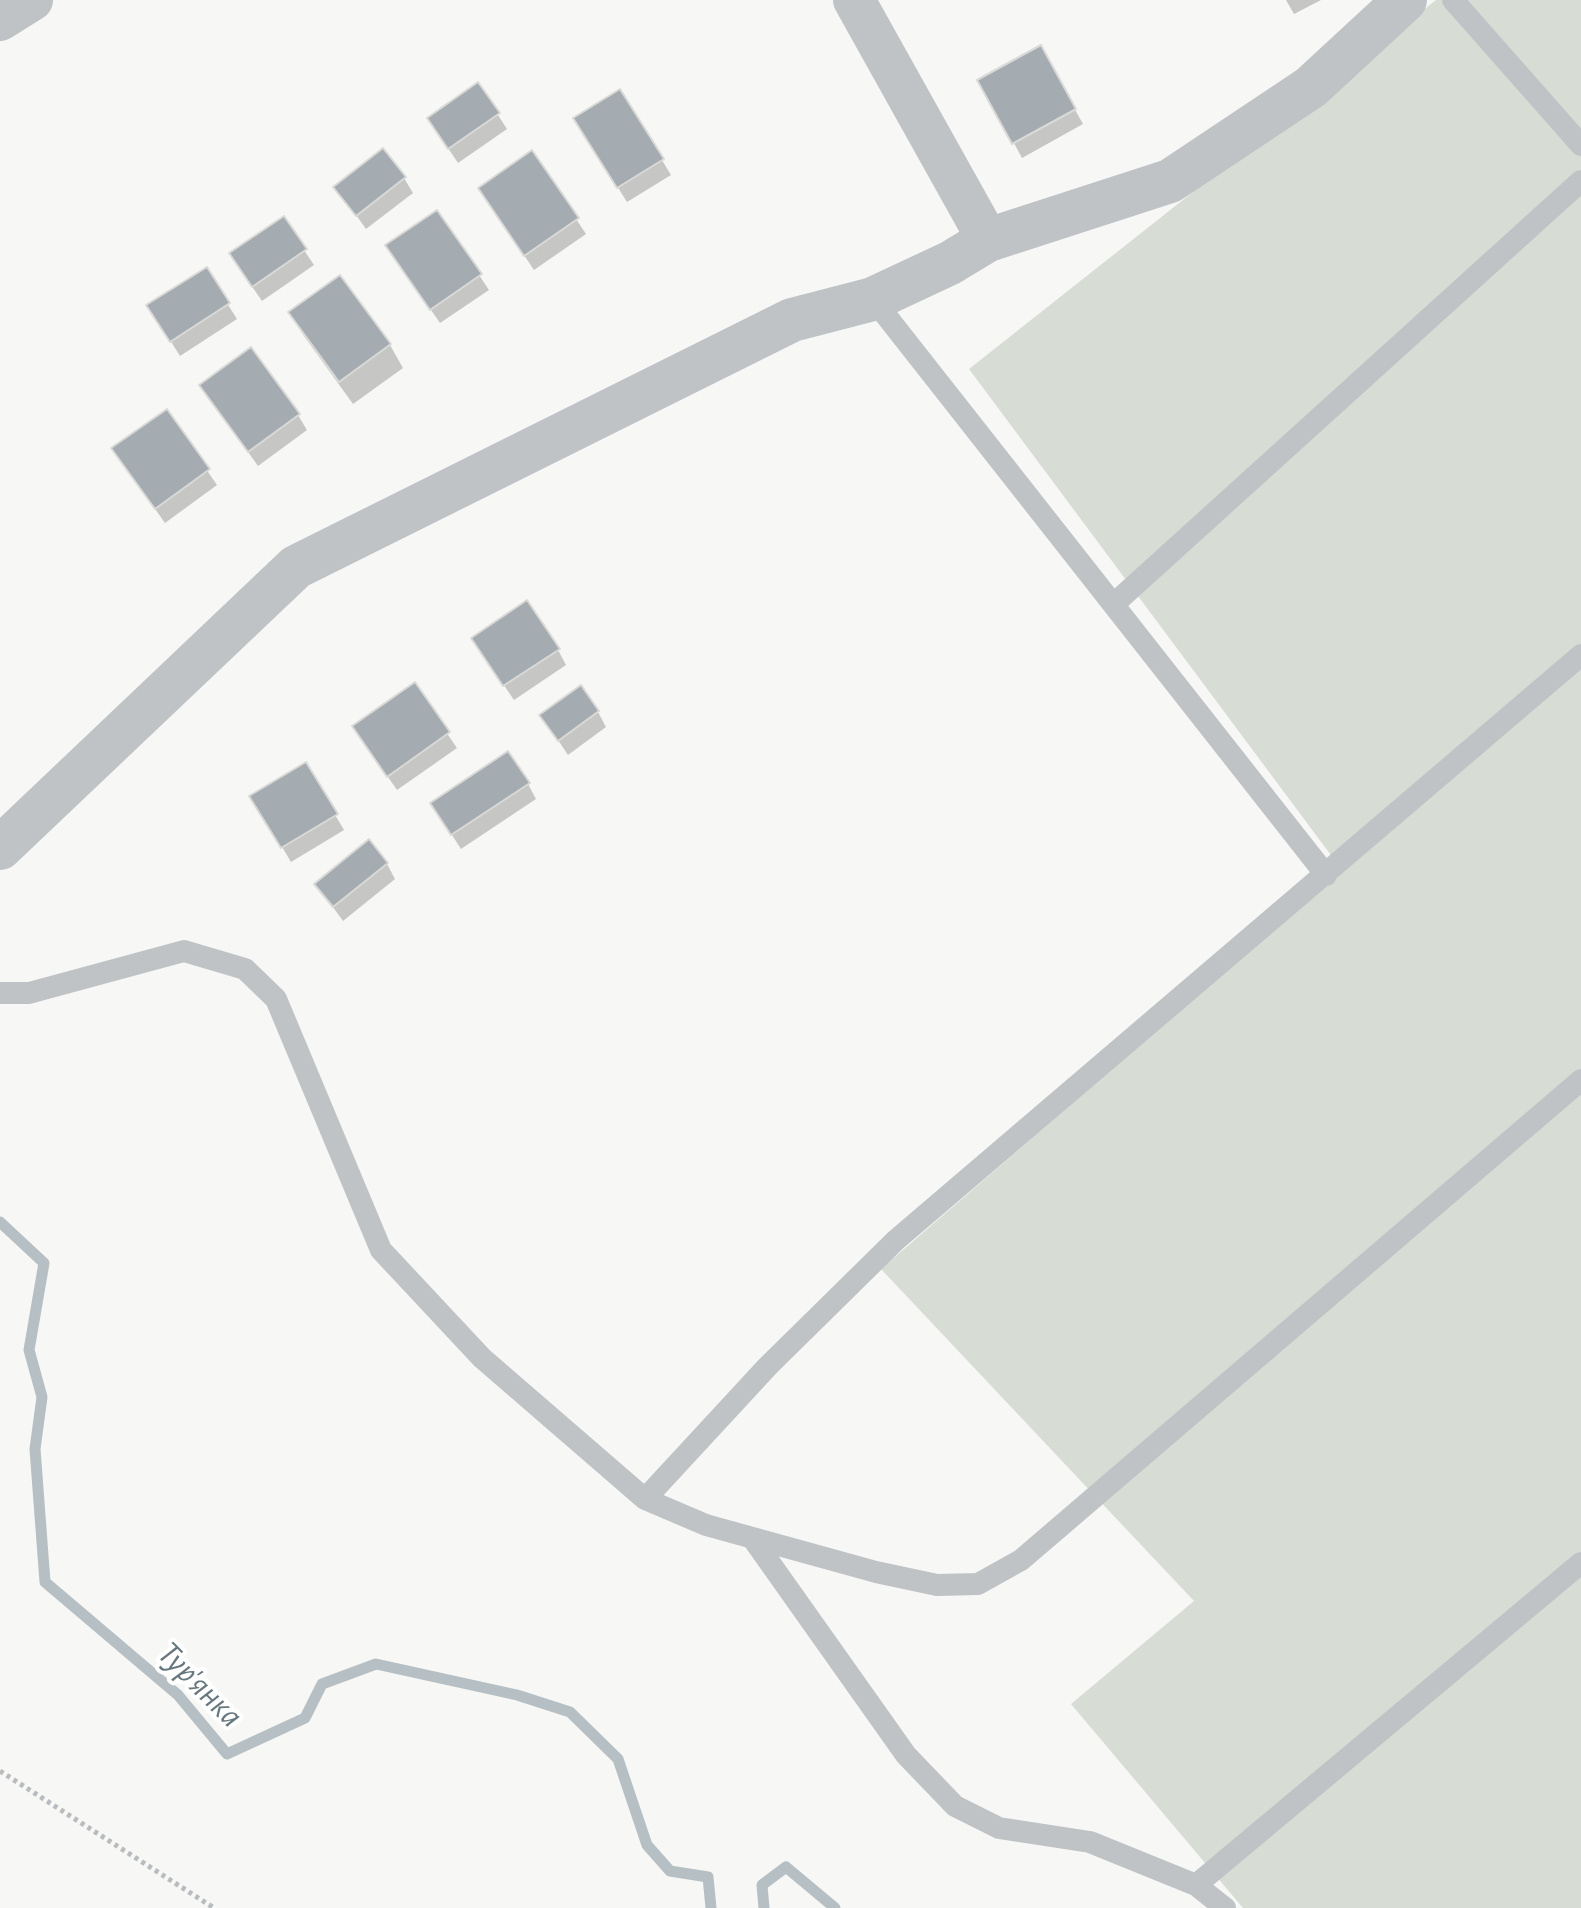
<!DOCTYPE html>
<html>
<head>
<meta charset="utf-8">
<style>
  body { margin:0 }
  canvas { display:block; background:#f7f7f5 }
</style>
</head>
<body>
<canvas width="1581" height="1908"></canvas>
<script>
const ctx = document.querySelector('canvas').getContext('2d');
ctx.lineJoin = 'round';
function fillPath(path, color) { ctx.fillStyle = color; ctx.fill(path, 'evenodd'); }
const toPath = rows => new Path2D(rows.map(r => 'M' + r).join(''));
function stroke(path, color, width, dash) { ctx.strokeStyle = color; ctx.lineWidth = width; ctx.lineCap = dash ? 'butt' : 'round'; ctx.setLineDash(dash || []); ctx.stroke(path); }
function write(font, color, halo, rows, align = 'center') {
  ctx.font = font + ' "Alegreya Sans",sans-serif'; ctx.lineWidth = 8; ctx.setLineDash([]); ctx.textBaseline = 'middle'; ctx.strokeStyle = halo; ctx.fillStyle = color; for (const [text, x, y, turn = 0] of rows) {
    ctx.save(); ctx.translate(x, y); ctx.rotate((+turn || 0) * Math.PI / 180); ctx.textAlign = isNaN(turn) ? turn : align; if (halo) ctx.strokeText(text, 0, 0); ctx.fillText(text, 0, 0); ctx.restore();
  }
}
fillPath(toPath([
  [1436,0,1581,0,1581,1908,1243,1908,1071,1704,1194,1601,881,1269,1342,870,969,369]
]), '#d7dcd5');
fillPath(toPath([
  [1286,0,1321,0,1294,14],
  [1040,47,1083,124,1022,158,980,80],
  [478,84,507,129,458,163,438,133],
  [620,91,671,175,627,202,584,133],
  [532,153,586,234,534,270,489,203],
  [404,178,413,193,366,229,336,187],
  [437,212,489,290,440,323,397,261],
  [283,219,314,265,262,301,240,269],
  [206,270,237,319,180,356,158,321],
  [340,277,390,345,403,368,353,404,304,336,290,313],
  [201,386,298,415,307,430,258,466],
  [166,411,217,485,165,523,123,464],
  [558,650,566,665,514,700,482,653],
  [414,685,457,748,397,790,363,741],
  [598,712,606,727,568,755,542,716],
  [305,764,344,830,291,862,252,796],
  [528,784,536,799,461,849,441,818],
  [387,864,395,879,343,921,317,885]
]), '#0003');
stroke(toPath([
  [0,1222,44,1263,29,1350,42,1397,35,1449,45,1582,178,1695,227,1754,305,1718,322,1684,376,1664,517,1695,570,1712,618,1759,647,1845,670,1871,708,1877,711,1908],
  [764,1908,762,1885,786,1867,835,1908]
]), '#b6c0c4', 11);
const building = toPath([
  [1041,45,1076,109,1012,144,977,80,1041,45],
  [478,82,500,113,448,149,427,118,478,82],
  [620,89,664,159,617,188,573,118,620,89],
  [383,148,406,177,356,216,333,187,383,148],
  [532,150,579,218,524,256,478,188,532,150],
  [437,210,482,274,430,310,385,245,437,210],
  [284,216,307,249,252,287,229,253,284,216],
  [207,267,230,303,170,342,146,305,207,267],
  [340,275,391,344,339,382,288,312,340,275],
  [251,347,300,414,248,452,199,385,251,347],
  [167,409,210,469,155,509,111,448,167,409],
  [527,600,560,649,503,686,471,638,527,600],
  [415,682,450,732,387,777,352,726,415,682],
  [581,685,599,711,558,741,539,715,581,685],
  [508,751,530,783,451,835,430,803,508,751],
  [306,762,338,814,281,848,249,796,306,762],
  [369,839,388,863,333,907,314,884,369,839]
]);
fillPath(building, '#a5acb1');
stroke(building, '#d9d9d7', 2);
stroke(toPath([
  [0,1771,214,1908]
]), '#b9bcbe', 5, [4, 4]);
stroke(toPath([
  [1453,0,1581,145],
  [873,299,1326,875],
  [1115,603,1581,181],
  [0,993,29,993,184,951,245,969,276,999,381,1250,482,1358,645,1499,706,1525,876,1572,937,1585,978,1584,1021,1560,1581,1080],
  [645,1499,768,1366,896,1240,1581,655],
  [753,1539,906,1755,955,1806,999,1828,1090,1842,1196,1885,1225,1908],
  [1196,1885,1581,1563]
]), '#bfc3c6', 22);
stroke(toPath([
  [854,0,988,240],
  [0,20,32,0]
]), '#bfc3c6', 42);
stroke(toPath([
  [0,848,296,567,792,320,873,299,950,263,988,240,1170,181,1311,87,1405,0]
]), '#bfc3c6', 44);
write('italic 34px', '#66777e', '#fff', [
  ["Тур'янка",200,1685,45]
]);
</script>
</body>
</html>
